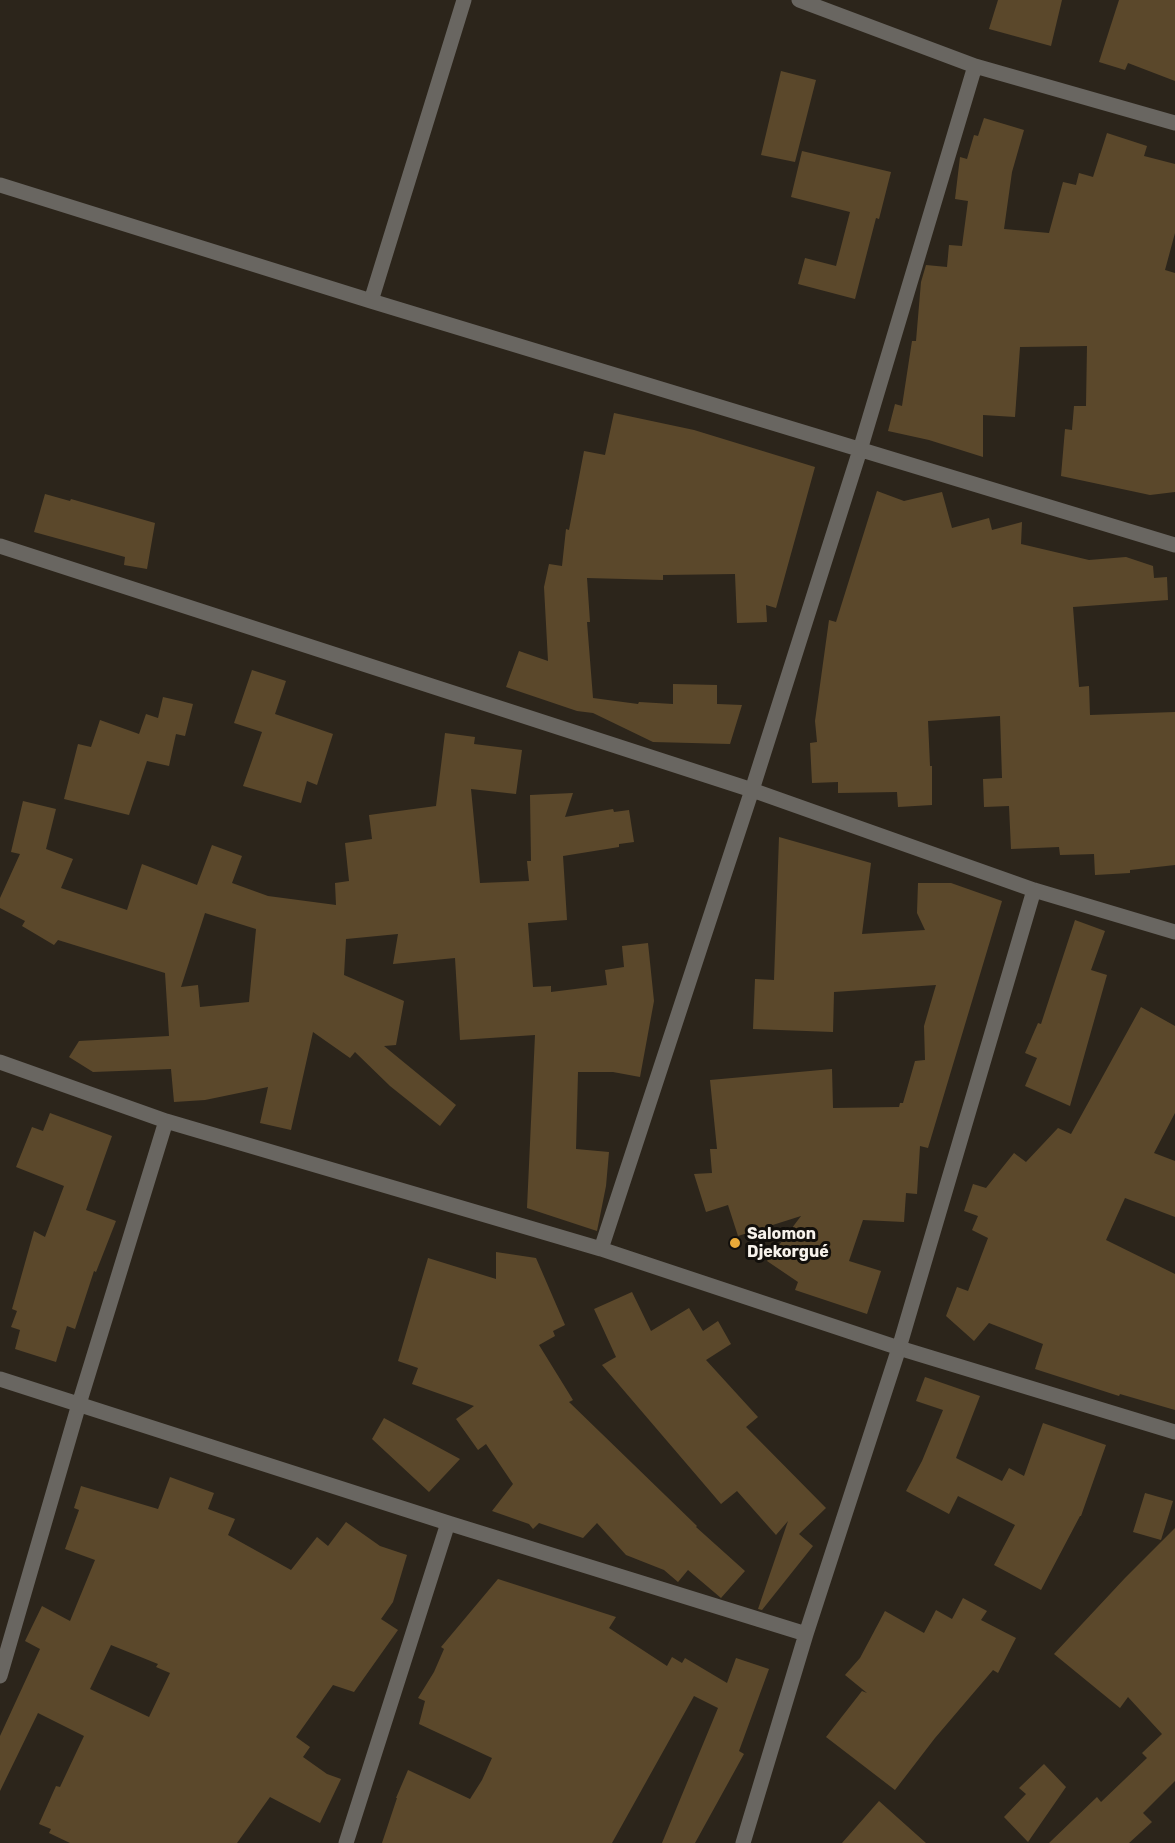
<!DOCTYPE html>
<html>
<head>
<meta charset="utf-8">
<style>
  body { margin:0 }
  canvas { display:block; background:#2c251b }
</style>
</head>
<body>
<canvas width="1175" height="1843"></canvas>
<script>
const ctx = document.querySelector('canvas').getContext('2d');
ctx.lineJoin = 'round';
function fillPath(path, color) { ctx.fillStyle = color; ctx.fill(path, 'evenodd'); }
const toPath = rows => new Path2D(rows.map(r => 'M' + r).join(''));
function stroke(path, color, width, dash) { ctx.strokeStyle = color; ctx.lineWidth = width; ctx.lineCap = dash ? 'butt' : 'round'; ctx.setLineDash(dash || []); ctx.stroke(path); }
function write(font, color, halo, rows, align = 'center') {
  ctx.font = font + ' Rubik,sans-serif'; ctx.lineWidth = 6; ctx.setLineDash([]); ctx.textBaseline = 'middle'; ctx.strokeStyle = halo; ctx.fillStyle = color; for (const [text, x, y, turn = 0] of rows) {
    ctx.save(); ctx.translate(x, y); ctx.rotate((+turn || 0) * Math.PI / 180); ctx.textAlign = isNaN(turn) ? turn : align; if (halo) ctx.strokeText(text, 0, 0); ctx.fillText(text, 0, 0); ctx.restore();
  }
}
fillPath(toPath([
  [998,0,1062,0,1051,46,989,29],
  [1119,0,1175,0,1175,81,1128,63,1125,70,1099,62],
  [781,71,816,80,795,162,761,155],
  [984,118,1024,130,1012,172,1004,229,1049,233,1063,182,1076,185,1079,173,1093,177,1107,133,1147,146,1144,156,1175,164,1175,233,1165,270,1175,273,1175,492,1150,495,1061,476,1065,429,1072,430,1074,406,1086,406,1087,346,1020,347,1015,417,983,415,983,457,929,440,888,431,895,404,902,406,912,341,916,341,921,282,926,265,947,267,949,245,962,246,968,201,955,199,960,157,967,159,974,135,978,136],
  [802,151,891,172,879,219,876,218,855,299,798,284,805,258,836,266,850,212,791,197],
  [614,413,694,430,815,467,776,608,766,605,767,622,737,623,735,574,663,575,663,580,587,578,590,622,587,622,593,698,638,704,639,702,673,704,673,684,717,685,717,704,742,705,730,744,653,742,593,713,577,711,506,687,519,651,548,661,544,587,549,564,562,566,566,529,569,530,584,451,605,455],
  [877,491,904,501,942,492,952,528,989,518,992,530,1022,522,1021,544,1089,560,1126,557,1153,566,1154,578,1167,577,1168,600,1073,607,1079,687,1089,686,1090,715,1175,712,1175,865,1130,870,1130,873,1095,875,1094,854,1060,855,1059,847,1011,849,1009,806,984,807,983,779,1002,778,1000,716,928,721,930,766,932,766,932,805,898,807,897,792,838,793,838,782,812,783,810,743,817,742,815,721,829,620,836,622],
  [45,494,70,501,71,499,155,523,147,569,124,565,125,557,34,532],
  [252,670,286,681,275,714,333,734,317,785,307,781,301,803,243,786,262,732,234,723],
  [163,697,193,704,185,736,176,734,169,766,147,761,129,815,64,799,78,744,91,747,100,720,139,734,146,714,158,718],
  [445,733,475,737,474,744,522,750,516,794,471,789,480,883,529,881,527,861,531,861,530,795,573,793,565,817,613,809,614,812,629,810,634,842,619,844,619,847,563,856,567,920,528,923,533,987,551,986,551,992,607,985,605,970,624,967,622,946,648,943,654,1001,640,1077,613,1072,578,1072,576,1149,609,1152,606,1186,597,1231,527,1208,535,1035,460,1040,455,958,393,964,398,934,346,939,344,975,404,1001,396,1045,384,1046,456,1105,440,1126,390,1086,355,1052,350,1058,313,1032,291,1130,260,1123,268,1087,205,1100,174,1102,171,1069,93,1072,69,1057,79,1041,169,1036,165,973,58,940,54,945,22,926,25,921,0,908,0,898,20,854,11,852,23,801,56,809,46,849,73,859,61,888,127,910,142,864,197,885,212,845,242,856,232,883,268,896,336,905,335,883,349,881,345,843,372,839,369,815,436,806],
  [205,913,256,929,249,1002,200,1007,198,985,181,987],
  [779,837,871,863,862,934,925,930,917,913,918,883,951,883,1002,901,928,1148,920,1146,917,1194,906,1193,904,1222,863,1220,849,1261,881,1271,867,1314,795,1290,798,1282,767,1261,801,1216,738,1236,728,1205,706,1212,694,1174,712,1173,710,1149,717,1149,710,1080,832,1069,833,1108,899,1107,900,1103,903,1103,915,1061,925,1060,924,1026,936,985,834,992,833,1032,753,1029,755,979,774,980],
  [1075,920,1105,931,1091,970,1107,975,1070,1106,1025,1086,1037,1058,1025,1053,1038,1023,1041,1024],
  [1141,1007,1175,1026,1175,1113,1154,1153,1175,1161,1175,1217,1125,1198,1106,1240,1175,1274,1175,1410,1120,1394,1119,1396,1035,1369,1043,1344,989,1323,974,1341,946,1316,957,1287,968,1291,988,1238,972,1230,978,1216,964,1211,973,1184,986,1188,1014,1153,1026,1162,1058,1128,1071,1134],
  [50,1113,112,1136,86,1210,116,1221,96,1272,94,1271,75,1329,67,1326,56,1362,15,1349,20,1330,11,1327,17,1311,12,1309,34,1231,45,1237,64,1186,16,1167,32,1127,43,1131],
  [496,1252,536,1258,565,1325,553,1331,555,1336,539,1345,573,1400,569,1402,697,1526,696,1527,745,1571,721,1598,688,1570,678,1582,664,1570,626,1555,597,1523,583,1538,539,1523,533,1529,529,1524,492,1511,513,1484,486,1444,478,1450,456,1419,474,1406,412,1384,418,1368,398,1361,428,1258,496,1279],
  [632,1292,651,1331,689,1308,703,1331,718,1321,731,1344,706,1360,758,1417,746,1427,826,1508,799,1534,813,1546,762,1610,758,1609,788,1521,776,1535,737,1491,721,1504,602,1365,616,1357,594,1309],
  [925,1377,980,1396,956,1458,1002,1481,1009,1468,1024,1476,1043,1423,1106,1445,1081,1516,1080,1516,1041,1590,994,1565,1015,1525,958,1496,949,1514,906,1491,922,1461,943,1410,916,1401],
  [384,1418,460,1459,429,1492,372,1439],
  [170,1477,214,1493,208,1509,235,1519,228,1535,291,1570,317,1537,328,1546,346,1522,380,1546,407,1555,393,1602,381,1619,398,1630,354,1692,333,1685,296,1737,310,1747,303,1757,327,1774,341,1779,320,1823,270,1797,237,1843,70,1843,49,1833,51,1829,39,1824,56,1786,60,1787,84,1736,38,1713,0,1791,0,1736,40,1649,25,1641,42,1606,70,1621,95,1560,65,1549,79,1510,74,1508,81,1486,158,1509],
  [111,1645,158,1664,156,1667,170,1673,149,1717,90,1689],
  [1145,1493,1173,1501,1161,1540,1133,1532],
  [1175,1528,1175,1781,1143,1813,1152,1822,1129,1843,1049,1843,1097,1797,1101,1802,1147,1758,1142,1753,1162,1734,1128,1697,1120,1708,1054,1654,1125,1578],
  [498,1579,616,1617,609,1628,667,1666,672,1657,682,1663,685,1658,727,1683,736,1658,769,1669,739,1751,744,1754,695,1843,662,1843,718,1708,694,1696,612,1843,382,1843,397,1798,396,1798,408,1770,470,1799,482,1780,492,1758,419,1724,425,1701,418,1698,434,1672,444,1649,441,1647],
  [963,1598,987,1611,981,1620,1016,1638,998,1673,993,1670,935,1738,895,1790,826,1737,862,1691,867,1693,845,1675,860,1658,885,1611,924,1633,936,1610,952,1619],
  [1044,1764,1066,1787,1028,1842,1004,1817,1026,1794,1019,1788],
  [879,1801,926,1843,842,1843]
]), '#5b482b');
stroke(toPath([
  [799,0,975,66,1175,123],
  [0,185,371,301,1175,545],
  [371,301,464,0],
  [0,546,752,790,1034,890,1175,932],
  [0,1062,166,1121,601,1249,899,1348,1175,1432],
  [601,1249,752,790,860,450,975,66],
  [0,1379,448,1523,806,1634],
  [0,1676,79,1404,166,1121],
  [346,1843,448,1523],
  [743,1843,806,1634,899,1348,1034,890]
]), '#696661', 15);
for (const [x, y, r, color] of [
  [735,1243,6,"#eaaa39"]
]) { const dot = new Path2D(); dot.arc(x, y, r, 0, 2 * Math.PI); ctx.fillStyle = color; ctx.fill(dot); stroke(dot, '#120f0b', 2); }
write('bold 16px', '#f7f2eb', '#120f0b', [
  ["Salomon",747,1234],
  ["Djekorgué",747,1252]
], 'left');
</script>
</body>
</html>
